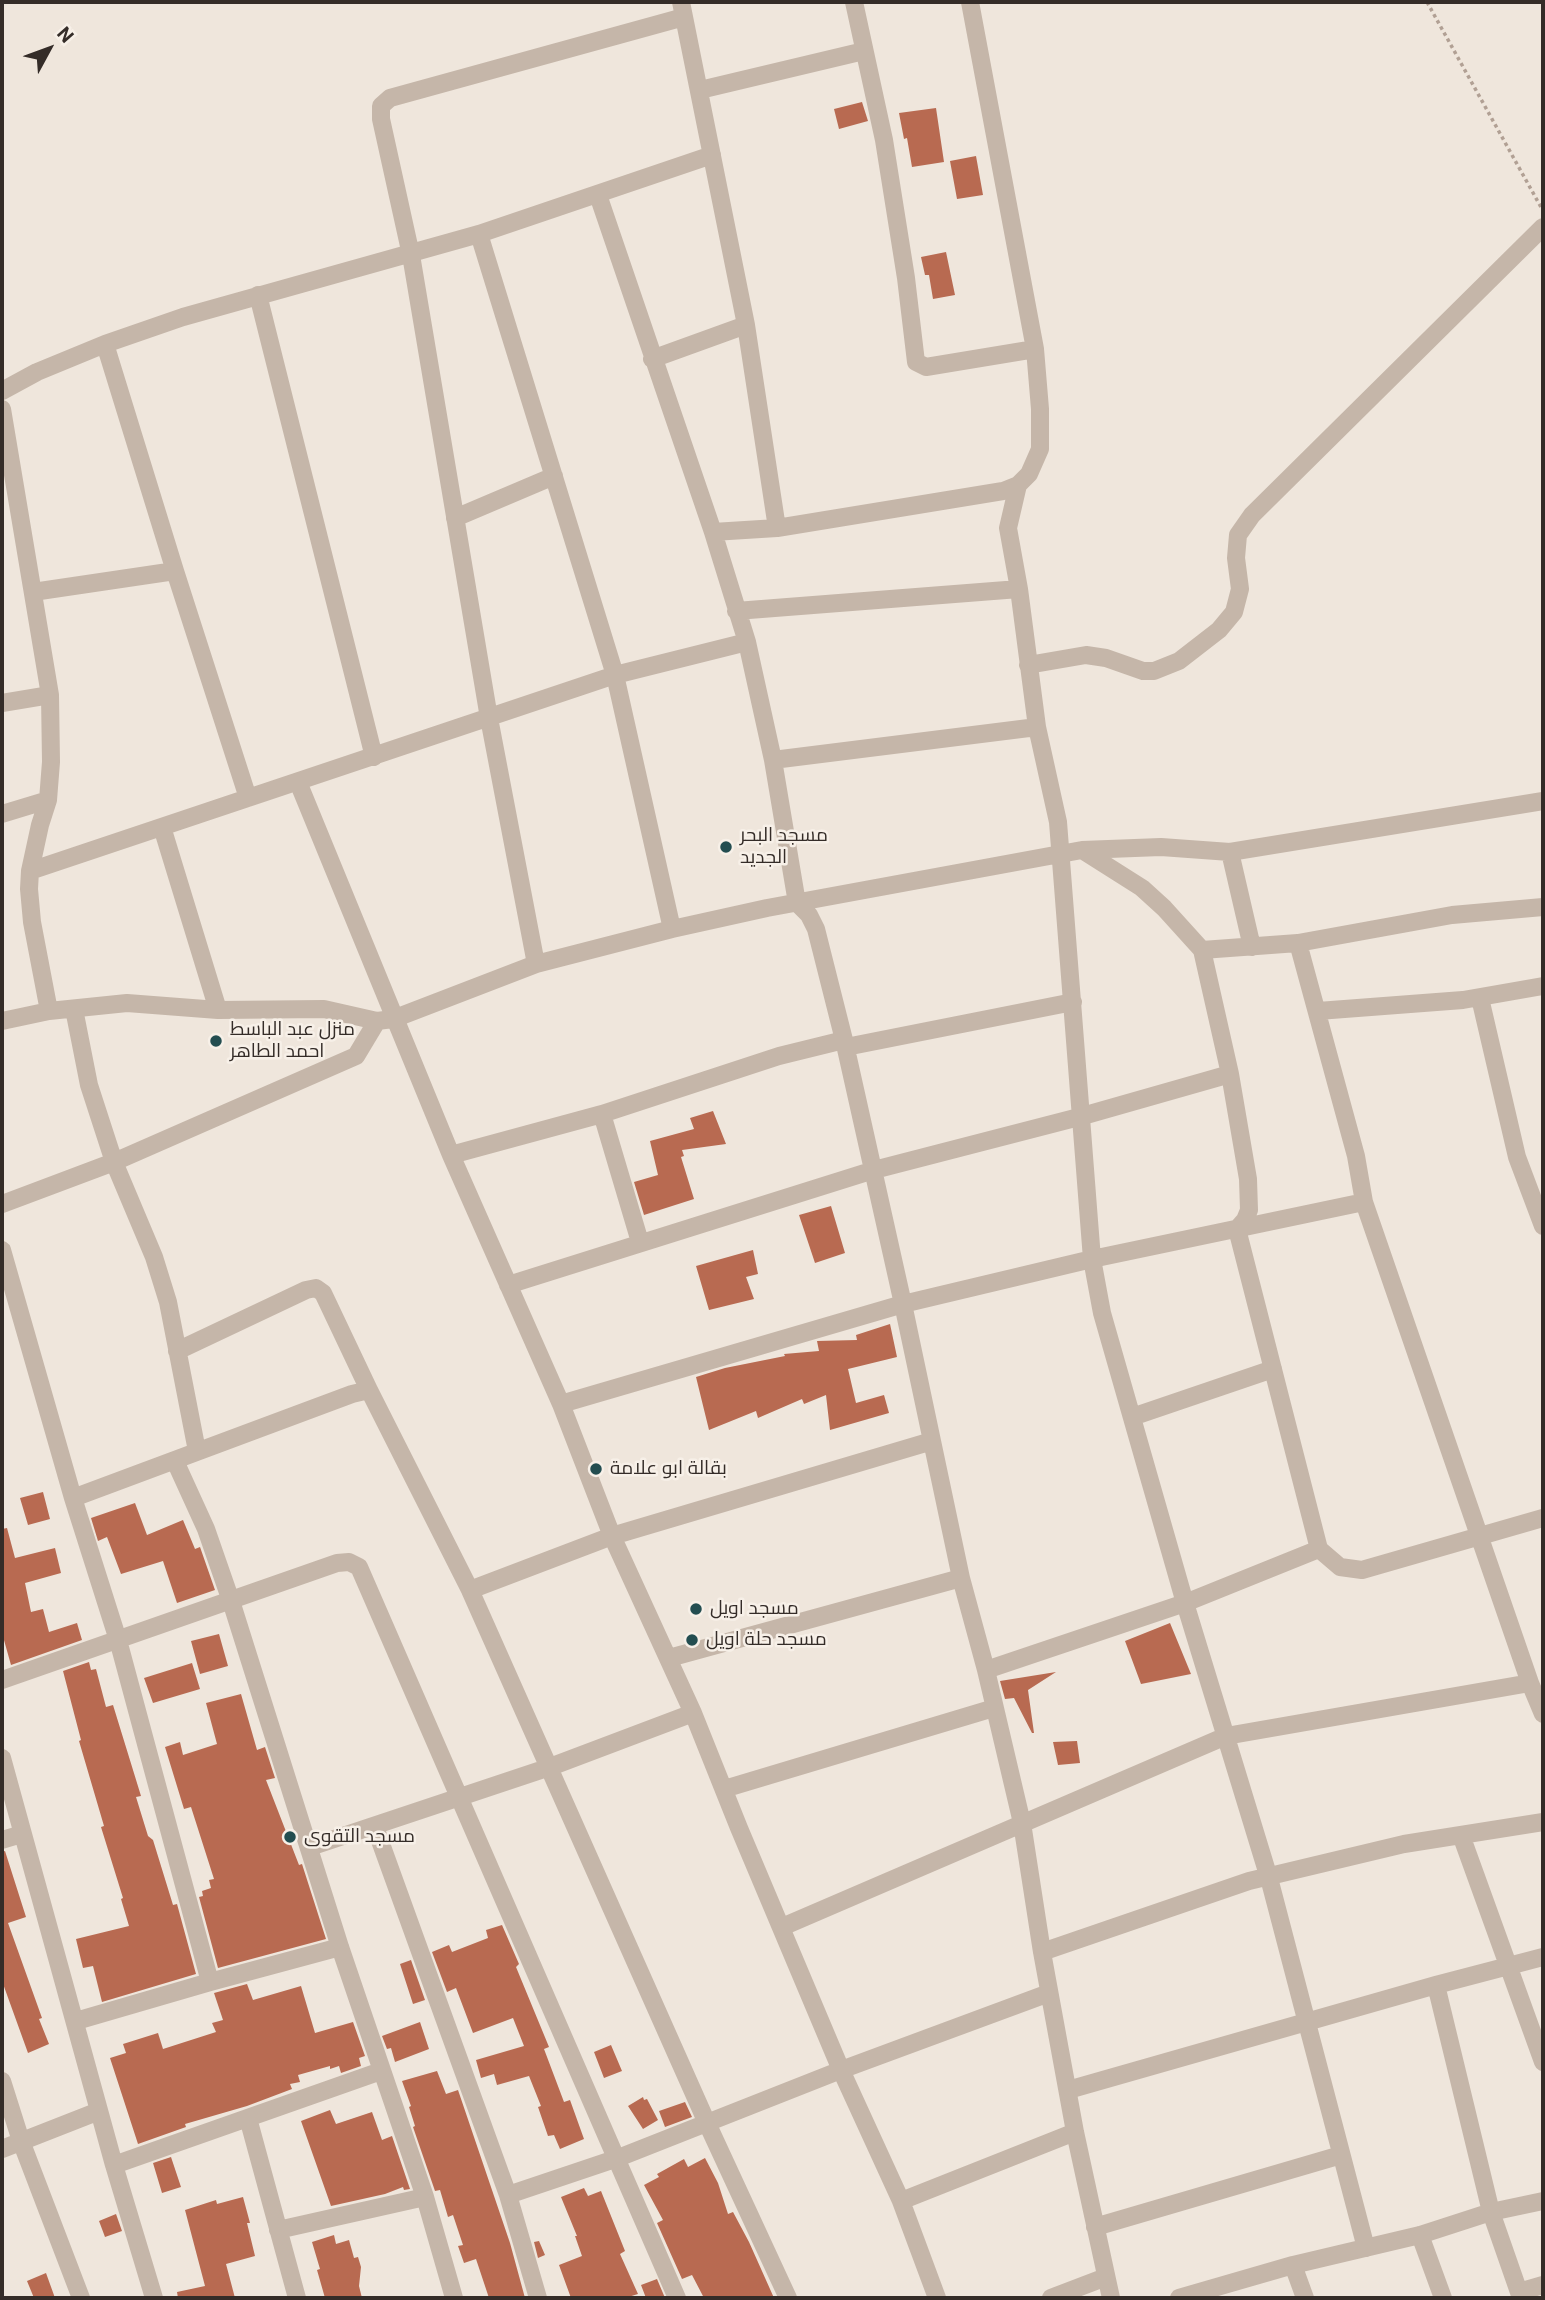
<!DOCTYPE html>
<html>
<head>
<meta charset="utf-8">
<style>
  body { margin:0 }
  #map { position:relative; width:1545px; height:2300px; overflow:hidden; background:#efe6dc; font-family:Roboto,sans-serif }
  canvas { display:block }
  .frame { position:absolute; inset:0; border:4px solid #342c28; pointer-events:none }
  .north { position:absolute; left:14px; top:14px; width:70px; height:70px; -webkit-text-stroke:5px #f7f0e8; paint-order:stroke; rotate:49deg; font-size:19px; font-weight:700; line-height:28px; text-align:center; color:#342c28 }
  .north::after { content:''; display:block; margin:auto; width:24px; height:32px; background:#342c28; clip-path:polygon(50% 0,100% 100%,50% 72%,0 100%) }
</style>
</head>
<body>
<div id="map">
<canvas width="1545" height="2300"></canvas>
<div class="frame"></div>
<div class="north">N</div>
</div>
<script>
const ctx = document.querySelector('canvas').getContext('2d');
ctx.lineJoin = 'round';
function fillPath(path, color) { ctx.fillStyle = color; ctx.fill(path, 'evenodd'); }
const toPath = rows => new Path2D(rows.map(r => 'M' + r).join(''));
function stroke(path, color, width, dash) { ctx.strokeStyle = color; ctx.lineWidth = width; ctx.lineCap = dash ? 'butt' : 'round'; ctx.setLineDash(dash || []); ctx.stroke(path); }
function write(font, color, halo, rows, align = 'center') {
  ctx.font = font + ' Roboto,Cairo,sans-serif'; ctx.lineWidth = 5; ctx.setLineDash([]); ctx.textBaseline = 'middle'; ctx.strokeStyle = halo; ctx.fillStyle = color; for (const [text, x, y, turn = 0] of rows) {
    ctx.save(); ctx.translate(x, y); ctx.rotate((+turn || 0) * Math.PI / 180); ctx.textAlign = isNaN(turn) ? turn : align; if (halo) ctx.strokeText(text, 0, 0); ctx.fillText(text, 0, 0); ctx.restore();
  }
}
fillPath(toPath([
  [862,102,868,121,839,129,834,109],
  [936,108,944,162,912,167,907,138,904,139,899,113],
  [976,156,983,195,957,199,950,161],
  [946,252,955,295,933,299,929,275,925,275,921,257],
  [713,1111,726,1144,682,1150,684,1156,681,1157,694,1199,644,1215,634,1182,658,1175,650,1141,694,1129,690,1118],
  [831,1206,845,1253,815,1263,799,1215],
  [753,1250,758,1274,746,1277,754,1299,709,1310,696,1266],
  [890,1324,897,1357,848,1369,856,1403,884,1395,889,1413,830,1430,826,1395,804,1404,802,1399,758,1418,756,1411,709,1430,696,1377,725,1368,785,1356,784,1354,819,1351,817,1341,857,1340,856,1335],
  [43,1492,50,1519,28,1525,20,1498],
  [135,1503,147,1535,183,1520,195,1549,200,1547,215,1590,177,1603,163,1561,121,1574,107,1537,98,1541,91,1518],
  [7,1528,15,1558,55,1548,61,1573,25,1583,31,1612,43,1609,49,1632,77,1623,82,1640,11,1665,2,1633,2,1529],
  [1170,1623,1191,1674,1141,1684,1125,1641],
  [219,1634,228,1666,200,1674,191,1641],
  [89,1662,91,1670,96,1669,106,1707,113,1705,141,1796,136,1797,148,1836,153,1840,173,1905,177,1904,196,1974,102,2002,93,1966,83,1968,76,1939,129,1926,121,1899,123,1898,101,1827,104,1826,79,1741,81,1740,63,1671],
  [192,1663,200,1689,153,1703,144,1678],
  [1056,1672,1028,1690,1034,1733,1032,1733,1014,1698,1005,1699,1000,1681],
  [241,1694,257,1750,265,1747,275,1778,266,1780,299,1865,302,1864,326,1939,218,1968,199,1897,203,1896,202,1891,211,1888,209,1880,214,1879,191,1807,184,1809,165,1747,180,1742,183,1755,217,1744,206,1703],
  [1077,1741,1080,1763,1058,1765,1053,1742],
  [5,1851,26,1917,8,1923,42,2018,39,2019,49,2044,28,2053,2,1981,2,1852],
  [502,1925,519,1964,516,1967,549,2047,544,2049,564,2102,570,2100,584,2139,560,2149,554,2135,548,2136,538,2107,541,2106,529,2076,497,2085,494,2074,481,2078,476,2060,524,2046,513,2018,473,2033,456,1988,447,1992,432,1952,449,1945,452,1952,488,1938,486,1930],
  [411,1960,425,2000,413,2004,400,1964],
  [247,1984,253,2000,301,1986,315,2033,353,2022,365,2056,359,2058,361,2066,341,2073,339,2066,330,2069,330,2066,298,2075,300,2082,290,2084,292,2089,247,2106,185,2124,186,2127,138,2144,110,2058,126,2053,123,2044,158,2033,163,2049,216,2032,212,2023,223,2020,214,1993],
  [420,2022,429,2049,395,2062,391,2048,387,2049,382,2036],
  [611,2045,622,2071,604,2078,594,2052],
  [437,2071,446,2094,458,2090,510,2243,525,2298,489,2298,476,2259,464,2263,458,2246,463,2245,453,2215,448,2217,440,2190,435,2191,413,2127,415,2126,409,2107,411,2106,402,2081],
  [643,2097,644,2100,647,2099,658,2120,643,2129,628,2106],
  [685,2102,692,2117,665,2127,659,2111],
  [330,2110,336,2124,372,2112,382,2140,392,2136,410,2189,404,2190,403,2187,385,2194,331,2206,301,2121],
  [171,2157,181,2187,162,2193,153,2163],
  [705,2158,718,2183,728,2214,733,2212,749,2242,774,2298,704,2298,692,2275,682,2279,657,2223,663,2220,644,2185,659,2177,657,2174,684,2159,688,2167],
  [584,2188,588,2196,601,2191,625,2251,620,2254,638,2294,625,2298,571,2298,559,2265,582,2256,575,2236,577,2236,561,2197],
  [243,2197,250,2223,247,2223,255,2256,226,2264,235,2298,178,2298,177,2292,205,2286,185,2210,216,2200,217,2204],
  [116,2214,122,2231,105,2237,99,2221],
  [334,2235,336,2244,349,2240,354,2258,358,2257,361,2267,359,2286,362,2298,325,2298,317,2270,320,2269,312,2242],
  [539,2241,545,2255,538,2258,534,2242],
  [46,2273,55,2298,34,2298,27,2281],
  [657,2279,665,2298,646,2298,641,2285]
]), '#b86a51');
stroke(toPath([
  [1427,2,1542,209]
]), '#b1a094', 3.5, [3.5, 3.5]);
stroke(toPath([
  [681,2,746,325,777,528,713,532],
  [854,2,884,140,906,278,916,362,926,367,1035,349],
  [700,90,864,51],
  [598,195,713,532,747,642,773,760,797,903,809,915,816,929,844,1040,903,1304,961,1578,986,1670,1022,1823,1042,1952,1075,2132,1111,2298],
  [479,234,615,675,672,929],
  [258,295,374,757],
  [105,344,175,571,248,798],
  [652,359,746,325],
  [2,391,37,372,105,344,183,317,479,234,712,155],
  [2,409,50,695,51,762,48,800,40,825,30,871],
  [1018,485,1008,528,1019,589,1037,727,1058,822,1092,1259,1102,1313,1185,1603,1269,1878,1366,2248],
  [455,518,554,476],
  [777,528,1003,491,1018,485,1029,474,1040,449,1040,409,1035,349,970,2],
  [33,592,175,571],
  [736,611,1019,589],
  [1028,665,1086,655,1106,658,1143,671,1154,671,1179,661,1219,630,1234,612,1240,589,1236,558,1238,535,1252,515,1543,227],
  [2,703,50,695],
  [773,760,1037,727],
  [298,782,451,1155,561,1404,612,1536,693,1713,739,1828,841,2070,901,2201,937,2298],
  [2,814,48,800],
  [162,827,218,1010],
  [1082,850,1142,888,1164,908,1202,950,1298,943,1452,915,1543,907],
  [1230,852,1252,947],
  [1298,943,1356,1156,1364,1202,1530,1683,1543,1714],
  [1202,950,1230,1074,1248,1179,1249,1210,1245,1220,1237,1229],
  [536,964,489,718,411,255,381,119,381,106,390,98,684,17],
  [1480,998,1517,1157,1543,1226],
  [74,1009,89,1085,114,1162,154,1257,168,1302,197,1451],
  [49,1011,32,922,29,889,30,871,615,675,747,642],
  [1318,1011,1463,1000,1543,986],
  [2,1021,49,1011,127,1003,218,1010,324,1009,377,1021,393,1019,536,964,672,929,767,908,1082,850,1161,847,1230,852,1543,801],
  [846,1047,1073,1002],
  [602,1114,640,1242],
  [451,1155,602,1114,779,1056,844,1040],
  [2,1204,114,1162,356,1056,377,1021],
  [1237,1229,1319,1549,1340,1567,1362,1570,1543,1518],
  [2,1250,73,1498,118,1640,210,1982],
  [508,1285,874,1170,1079,1117,1230,1074],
  [177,1351,306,1290,316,1288,323,1293,369,1390],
  [561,1404,903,1304,1092,1259,1364,1202],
  [1132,1417,1273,1369],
  [175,1461,206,1529,231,1601,340,1947,425,2197,454,2298],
  [73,1498,352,1394,369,1390,470,1590,707,2123,788,2298],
  [470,1590,612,1536,932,1441],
  [669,1658,961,1578],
  [986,1670,1185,1603,1319,1549],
  [2,1680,337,1563,349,1562,359,1567,677,2298],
  [2,1758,114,2165,154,2298],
  [724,1789,994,1708],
  [375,1827,508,2195,538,2298],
  [1461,1835,1543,2062],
  [2,1840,22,1834],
  [310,1847,550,1767,693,1713],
  [782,1927,1226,1736,1530,1683],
  [1042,1952,1249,1881,1404,1844,1543,1822],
  [1436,1985,1491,2212,1521,2298],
  [76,2021,210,1982,340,1947],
  [2,2081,21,2141,81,2298],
  [1068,2090,1436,1985,1543,1957],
  [248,2118,297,2298],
  [2,2149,99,2111],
  [114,2165,381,2071],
  [508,2195,618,2158,841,2070,1049,1993],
  [901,2201,1075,2132],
  [1095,2227,1341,2155],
  [278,2230,425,2197],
  [1420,2235,1443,2298],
  [1293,2265,1305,2298],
  [1519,2292,1543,2285],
  [1051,2298,1106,2277],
  [1179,2298,1293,2265,1420,2235,1491,2212,1543,2201]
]), '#c5b6a9', 18);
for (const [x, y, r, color] of [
  [726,847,7,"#234d50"],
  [216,1041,7,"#234d50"],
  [596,1469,7,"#234d50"],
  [696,1609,7,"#234d50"],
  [692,1640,7,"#234d50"],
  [290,1837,7,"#234d50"]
]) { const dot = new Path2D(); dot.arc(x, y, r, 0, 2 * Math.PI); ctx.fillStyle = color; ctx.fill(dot); stroke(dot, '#f7f0e8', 2.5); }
write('19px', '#342c28', '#f7f0e8', [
  ["مسجد البحر",740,836],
  ["الجديد",740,858],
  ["منزل عبد الباسط",230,1030],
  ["احمد الطاهر",230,1052],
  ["بقالة ابو علامة",610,1469],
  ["مسجد اويل",710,1609],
  ["مسجد حلة اويل",706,1640],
  ["مسجد التقوى",304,1837]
], 'left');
</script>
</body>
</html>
